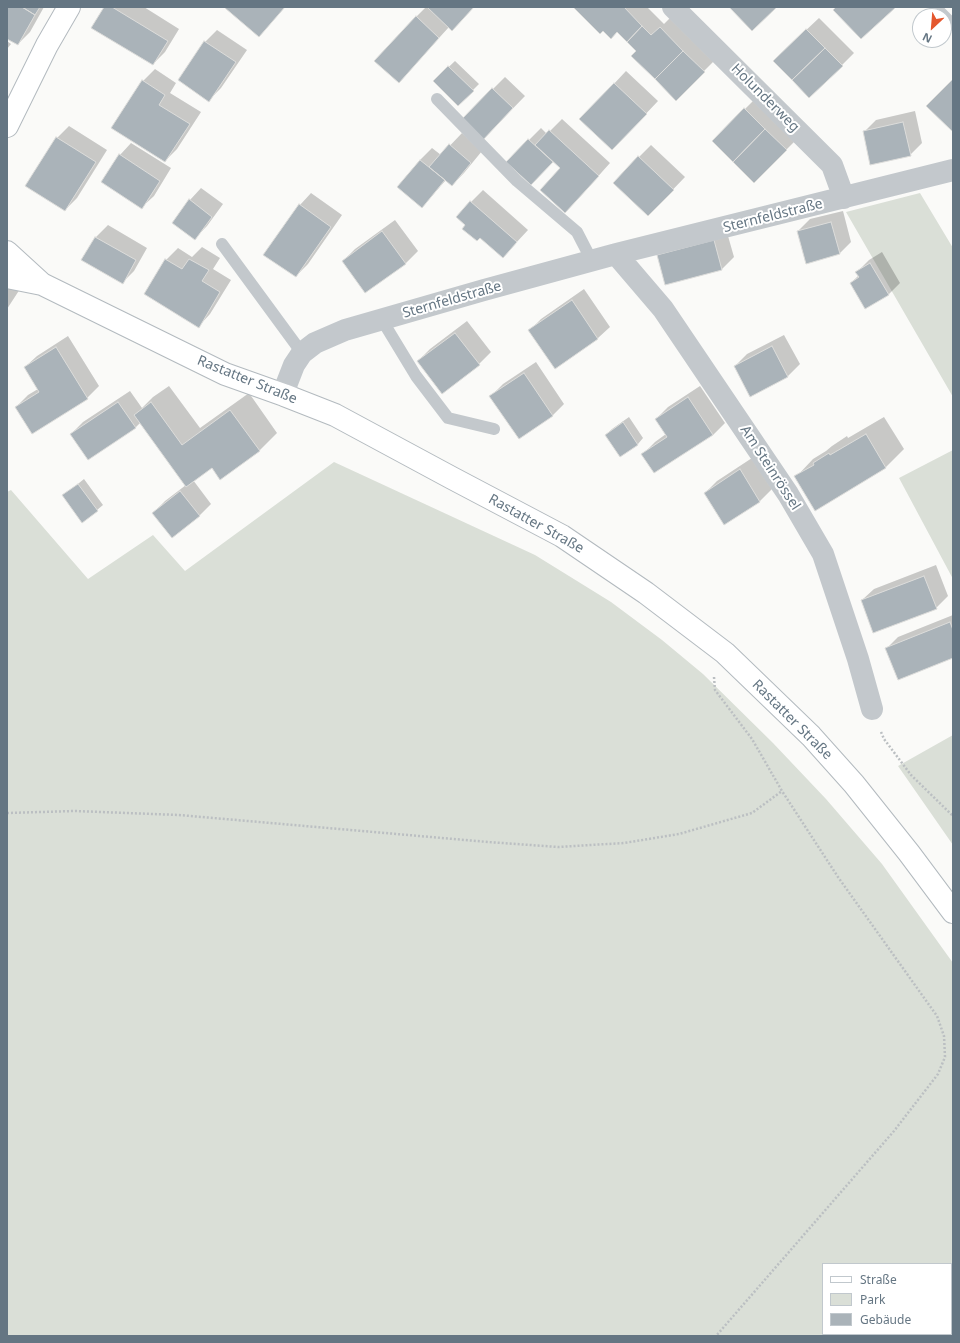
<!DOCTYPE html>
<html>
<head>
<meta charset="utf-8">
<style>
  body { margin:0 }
  #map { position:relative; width:960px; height:1343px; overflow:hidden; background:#fafaf8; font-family:"Noto Sans",sans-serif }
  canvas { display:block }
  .frame { position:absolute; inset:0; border:8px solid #657683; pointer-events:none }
  .legend { position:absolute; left:822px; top:1263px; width:130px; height:72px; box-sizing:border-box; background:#fff; border:1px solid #c1c8cd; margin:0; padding:5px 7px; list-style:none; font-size:12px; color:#657683 }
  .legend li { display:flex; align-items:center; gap:8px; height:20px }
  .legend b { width:20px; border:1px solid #c1c8cd }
  .north { position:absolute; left:912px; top:8px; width:40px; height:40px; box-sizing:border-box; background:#fff; border:1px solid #c1c8cd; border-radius:50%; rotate:206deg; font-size:11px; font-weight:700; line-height:16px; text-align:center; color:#657683 }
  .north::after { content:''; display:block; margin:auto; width:14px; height:18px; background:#e4572e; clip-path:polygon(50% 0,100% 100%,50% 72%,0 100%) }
</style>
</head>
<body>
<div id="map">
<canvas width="960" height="1343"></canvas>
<div class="frame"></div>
<ul class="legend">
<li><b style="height:5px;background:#fff"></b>Straße</li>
<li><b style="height:11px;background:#dadfd7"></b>Park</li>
<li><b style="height:11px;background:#aab3b9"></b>Gebäude</li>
</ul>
<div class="north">N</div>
</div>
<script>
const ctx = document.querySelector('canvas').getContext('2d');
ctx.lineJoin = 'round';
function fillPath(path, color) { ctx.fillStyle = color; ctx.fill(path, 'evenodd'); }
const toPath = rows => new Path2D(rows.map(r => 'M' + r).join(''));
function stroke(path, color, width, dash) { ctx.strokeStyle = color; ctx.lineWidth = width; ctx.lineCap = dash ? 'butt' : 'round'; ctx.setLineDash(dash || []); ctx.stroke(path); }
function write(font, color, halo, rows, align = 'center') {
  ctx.font = font + ' "Noto Sans",sans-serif'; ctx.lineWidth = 4; ctx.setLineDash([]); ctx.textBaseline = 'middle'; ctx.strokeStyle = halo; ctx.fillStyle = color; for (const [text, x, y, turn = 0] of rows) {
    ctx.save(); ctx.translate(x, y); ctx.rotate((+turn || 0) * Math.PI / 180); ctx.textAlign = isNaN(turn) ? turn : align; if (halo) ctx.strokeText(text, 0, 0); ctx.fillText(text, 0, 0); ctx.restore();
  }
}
fillPath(toPath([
  [920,193,953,248,953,397,846,212],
  [953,450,953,579,899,478],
  [334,462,535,555,611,602,662,640,703,674,773,743,826,799,882,864,953,963,953,1336,7,1336,7,492,11,490,88,579,153,535,185,571],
  [823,1264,951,1264,951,1334,823,1334],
  [953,735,953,845,898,766]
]), '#dadfd7');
fillPath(toPath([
  [7,7,44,7,30,32,18,44,7,38],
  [105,7,144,7,179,29,165,52,153,64],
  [228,7,285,7,259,36],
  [426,7,474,7,449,27,410,70,416,17],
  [574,7,647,7,664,24,672,16,716,59,676,99,637,51,617,31],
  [819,18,854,53,842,65,786,49],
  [217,30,247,50,221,88,209,100,179,80,205,42],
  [7,41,11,44,7,49],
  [455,61,479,84,458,105,434,81],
  [155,69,176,83,170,93,201,112,177,149,165,161,143,81],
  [626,71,658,101,624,137,581,119],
  [505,77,525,96,494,128,462,120],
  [757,97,798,138,754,182,713,141],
  [915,111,922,143,910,155,864,132,876,120],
  [562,119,610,163,577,200,561,168,554,160,543,172,529,140,541,128,547,134],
  [69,126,107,150,77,198,65,210,57,138],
  [462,133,482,151,464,173,452,185,446,180,422,207,398,186,420,160,432,148,441,155],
  [131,143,171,168,154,196,142,207,120,155],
  [651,145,685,177,660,203,639,157],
  [201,188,223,204,207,226,195,238,190,200],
  [483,190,528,230,503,257,466,225,471,202],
  [311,193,342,215,308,264,296,276,300,205],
  [843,211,851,242,839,254,798,231,810,219],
  [395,220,418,251,406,263,365,292,343,261,355,249],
  [108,225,147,248,134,271,122,283,96,237],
  [726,229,734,257,722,269,658,255],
  [202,247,220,258,213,269,231,280,210,314,199,326,166,260,178,248,192,257],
  [882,252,900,283,888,295,851,283,859,275,857,272,869,260],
  [7,280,20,289,7,309],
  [584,289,610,327,598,338,555,368,529,331,541,319],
  [467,321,491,352,479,364,418,361,430,349],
  [784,335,800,364,788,376,751,396,735,366,747,354],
  [68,336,99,386,87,398,33,432,16,407,28,395,38,389,25,367,37,356],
  [536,362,564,404,552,416,491,396,503,384],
  [169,386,200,428,249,393,277,433,260,450,220,478,212,467,193,480,211,504,200,515,153,513,165,501,186,485,141,422,135,428,71,434,83,422,130,391,142,408,153,397],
  [700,386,725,423,713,435,643,454,655,442,666,434,656,419,668,407],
  [629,417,643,438,638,444,620,455,606,435,612,429],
  [884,417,904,449,886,467,815,509,796,477,813,459,826,451,832,446,847,436,848,438],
  [752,458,772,489,760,501,725,523,705,493,717,481],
  [84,479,103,505,97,510,63,496],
  [936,565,948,596,936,608,862,600,874,589],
  [953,615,953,657,886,649,898,637]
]), '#0003');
const building = toPath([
  [7,7,22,7,35,15,18,45,7,39,7,7],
  [22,7,40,7,35,15,22,7],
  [104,7,112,7,168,41,153,65,91,28,104,7],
  [226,7,285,7,259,37,225,8,226,7],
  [427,7,474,7,452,31,427,7],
  [573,7,624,7,642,26,627,42,617,32,611,39,603,31,600,34,573,7],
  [729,7,777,7,752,31,729,7],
  [836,7,895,7,895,8,861,39,833,10,836,7],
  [416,16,439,38,399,83,374,61,416,16],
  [642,26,651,35,660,27,683,51,655,79,631,56,636,51,627,42,642,26],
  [806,29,825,48,792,80,773,61,806,29],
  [204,41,236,62,209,102,178,80,204,41],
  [825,48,843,66,809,98,792,80,825,48],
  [683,51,705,72,676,101,655,79,683,51],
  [448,66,474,91,458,106,433,81,448,66],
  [953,79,953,132,926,106,953,79],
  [142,80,165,95,159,105,190,124,165,162,111,128,142,80],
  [614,83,647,114,612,150,579,119,614,83],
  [492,88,513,108,482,141,461,120,492,88],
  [744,108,765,129,733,162,712,141,744,108],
  [903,122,911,156,870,165,863,131,903,122],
  [765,129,787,150,754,183,733,162,765,129],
  [549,130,599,176,565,213,540,190,560,168,535,145,549,130],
  [56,137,96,162,65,211,25,186,56,137],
  [528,139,553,162,531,185,506,162,528,139],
  [449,144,471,163,452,186,429,167,449,144],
  [119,154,160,181,142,209,101,182,119,154],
  [638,156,674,190,648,216,613,183,638,156],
  [420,160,445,180,422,208,397,187,420,160],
  [189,199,212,217,195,240,172,223,189,199],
  [470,201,517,242,503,258,480,238,477,241,462,229,465,225,456,217,470,201],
  [299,204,331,227,296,277,263,255,299,204],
  [831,222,840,254,806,264,797,231,831,222],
  [382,231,406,264,365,293,342,261,382,231],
  [95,237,136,260,123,284,81,260,95,237],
  [714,240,722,270,665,285,657,255,714,240],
  [165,259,182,269,189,259,209,270,202,281,220,292,199,328,144,294,165,259],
  [870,263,889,295,865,309,850,283,859,277,855,272,870,263],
  [572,300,598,339,555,369,528,330,572,300],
  [455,333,480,365,442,394,417,361,455,333],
  [772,346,788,377,750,397,734,366,772,346],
  [56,347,88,399,32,434,15,407,39,392,24,367,56,347],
  [524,373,553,416,519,439,489,396,524,373],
  [688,397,713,435,654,473,641,454,667,437,655,419,688,397],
  [118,402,136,428,88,460,70,434,118,402],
  [151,402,182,445,230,410,260,451,220,480,212,468,186,487,134,415,151,402],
  [623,422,638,445,620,457,605,435,623,422],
  [866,434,886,468,815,511,794,476,814,465,813,463,829,453,830,455,866,434],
  [740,469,760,502,724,525,704,493,740,469],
  [78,484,98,511,82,523,62,495,78,484],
  [180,491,200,516,172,538,152,513,180,491],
  [924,576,937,609,873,633,861,600,924,576],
  [950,622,953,630,953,658,898,680,885,648,950,622]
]);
fillPath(building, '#aab3b9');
stroke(building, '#dcdcda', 1);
const secondary = toPath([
  [7,126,47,45,69,7],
  [7,252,42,284],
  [7,277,42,284,225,374,284,395,335,415,452,478,562,536,646,593,725,653,811,736,854,784,909,853,953,912]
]);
stroke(secondary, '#b3babf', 24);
stroke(toPath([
  [714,677,715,690,752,739,782,791,838,877,937,1016,944,1036,945,1057,938,1074,894,1131,716,1336],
  [881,732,884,739,911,775,953,816],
  [7,813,75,811,179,815,488,842,558,847,624,843,679,834,752,813,782,791]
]), '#bbbfc2', 2.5, [2, 2]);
stroke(toPath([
  [935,7,944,16],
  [944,16,953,25],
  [437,99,517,181,577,232,592,261],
  [222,244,302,353],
  [382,320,416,376,448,418,494,429]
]), '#c3c8cc', 12);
stroke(toPath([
  [673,7,832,165,844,198],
  [616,254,663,309,788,494,823,554,858,659,872,709],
  [284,395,287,383,294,365,302,353,315,343,345,330,484,290,616,254,953,170]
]), '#c3c8cc', 22);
stroke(secondary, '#fff', 22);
write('14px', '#657683', '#fff', [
  ["Holunderweg",765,98,45],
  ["Sternfeldstraße",773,216,-14],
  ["Sternfeldstraße",452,300,-16],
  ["Rastatter Straße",247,380,22],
  ["Am Steinrössel",770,468,57],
  ["Rastatter Straße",536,524,29],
  ["Rastatter Straße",792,720,45]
]);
</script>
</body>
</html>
